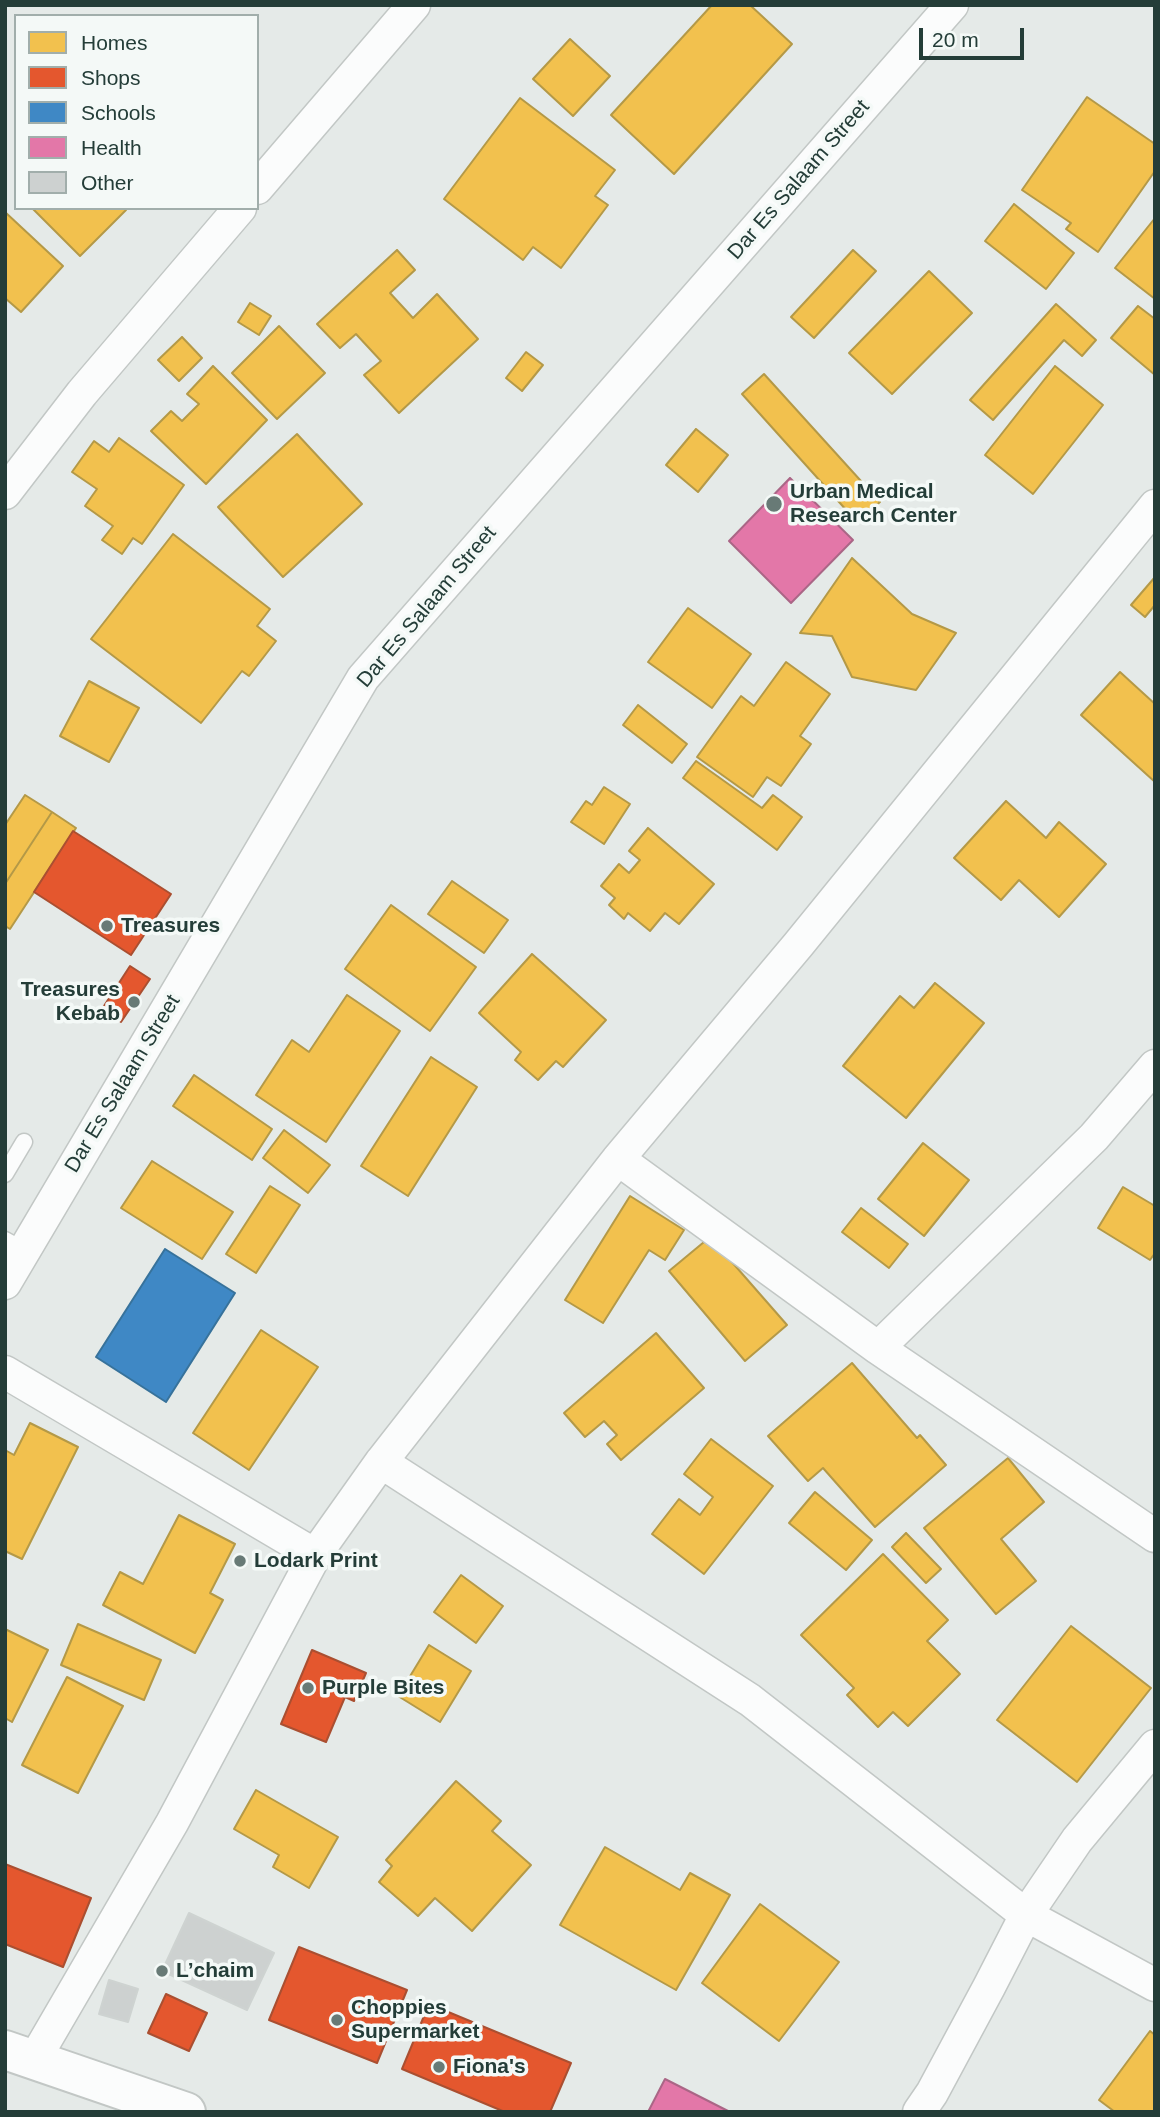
<!DOCTYPE html>
<html>
<head>
<meta charset="utf-8">
<style>
  body { margin:0 }
  #map { position:relative; width:1160px; height:2117px; overflow:hidden; background:#e5eae8; font-family:Helvetica,sans-serif }
  canvas { display:block }
  .frame { position:absolute; inset:0; border:7px solid #243d38; pointer-events:none }
  .legend { position:absolute; left:14px; top:14px; width:245px; height:196px; box-sizing:border-box; background:#f4f9f7; border:2px solid #a1aeab; margin:0; padding:9px 12px; list-style:none; font-size:21px; color:#243d38 }
  .legend li { display:flex; align-items:center; gap:14px; height:35px }
  .legend b { width:35px; border:2px solid #a1aeab }
  .scale { position:absolute; left:919px; top:28px; width:105px; height:32px; box-sizing:border-box; border:4px solid #243d38; border-top:0; padding-left:9px; font-size:21px; line-height:24px; white-space:nowrap; color:#243d38; -webkit-text-stroke:5px #f4f9f7; paint-order:stroke }
</style>
</head>
<body>
<div id="map">
<canvas width="1160" height="2117"></canvas>
<div class="frame"></div>
<ul class="legend">
<li><b style="height:19px;background:#f2c14e"></b>Homes</li>
<li><b style="height:19px;background:#e4572e"></b>Shops</li>
<li><b style="height:19px;background:#3f88c5"></b>Schools</li>
<li><b style="height:19px;background:#e377a8"></b>Health</li>
<li><b style="height:19px;background:#cdd1d0"></b>Other</li>
</ul>
<div class="scale">20 m</div>
</div>
<script>
const ctx = document.querySelector('canvas').getContext('2d');
ctx.lineJoin = 'round';
function fillPath(path, color) { ctx.fillStyle = color; ctx.fill(path, 'evenodd'); }
const toPath = rows => new Path2D(rows.map(r => 'M' + r).join(''));
function stroke(path, color, width, dash) { ctx.strokeStyle = color; ctx.lineWidth = width; ctx.lineCap = dash ? 'butt' : 'round'; ctx.setLineDash(dash || []); ctx.stroke(path); }
function write(font, color, halo, rows, align = 'center') {
  ctx.font = font + ' Helvetica,sans-serif'; ctx.lineWidth = 7; ctx.setLineDash([]); ctx.textBaseline = 'middle'; ctx.strokeStyle = halo; ctx.fillStyle = color; for (const [text, x, y, turn = 0] of rows) {
    ctx.save(); ctx.translate(x, y); ctx.rotate((+turn || 0) * Math.PI / 180); ctx.textAlign = isNaN(turn) ? turn : align; if (halo) ctx.strokeText(text, 0, 0); ctx.fillText(text, 0, 0); ctx.restore();
  }
}
const homes = toPath([
  [712,5,750,5,792,44,674,174,611,115,712,5],
  [570,39,610,76,573,116,533,79,570,39],
  [1087,97,1155,144,1155,171,1098,252,1066,229,1071,223,1022,190,1087,97],
  [520,98,615,170,595,196,608,205,561,268,533,247,523,260,444,199,520,98],
  [1014,204,1074,253,1046,289,985,241,1014,204],
  [32,208,124,208,126,210,80,256,32,208],
  [5,212,63,266,21,312,5,298,5,212],
  [1155,218,1155,299,1115,268,1155,218],
  [397,250,415,270,390,293,413,318,437,294,478,339,399,413,364,375,381,361,356,334,340,348,317,324,397,250],
  [853,250,876,271,814,338,791,317,853,250],
  [929,271,972,313,892,394,849,353,929,271],
  [250,303,271,316,259,335,238,322,250,303],
  [1056,304,1096,340,1082,356,1064,340,993,420,970,400,1056,304],
  [1138,306,1155,319,1155,375,1111,338,1138,306],
  [279,326,325,373,277,419,232,373,279,326],
  [182,337,202,358,179,381,158,360,182,337],
  [526,352,543,365,522,391,506,378,526,352],
  [213,366,267,420,206,484,151,431,171,411,182,421,199,404,187,394,213,366],
  [1055,366,1103,405,1033,494,985,455,1055,366],
  [764,374,880,502,857,522,742,394,764,374],
  [696,429,728,455,698,492,666,465,696,429],
  [297,434,362,504,283,577,218,507,297,434],
  [119,438,184,485,142,544,133,538,122,554,102,540,113,526,85,506,97,489,72,472,94,441,109,452,119,438],
  [173,534,270,609,257,626,276,641,249,676,242,671,201,723,91,639,173,534],
  [852,558,912,614,956,633,916,690,852,677,832,636,800,633,852,558],
  [1155,577,1155,605,1145,617,1131,605,1155,577],
  [688,608,751,654,712,708,648,662,688,608],
  [786,662,830,694,800,736,811,744,781,786,767,777,753,797,697,757,741,696,754,706,786,662],
  [1120,672,1155,704,1155,782,1081,715,1120,672],
  [89,681,139,708,109,762,60,736,89,681],
  [638,705,687,744,672,763,623,725,638,705],
  [696,761,762,808,773,795,802,817,777,850,683,778,696,761],
  [604,787,630,804,604,844,571,822,586,801,592,805,604,787],
  [25,795,52,812,5,884,5,825,25,795],
  [1006,801,1046,838,1059,822,1106,864,1059,917,1019,880,1001,900,954,858,1006,801],
  [52,812,76,828,10,929,5,926,5,884,52,812],
  [648,828,714,884,679,924,665,913,650,931,628,913,624,919,609,905,615,898,601,886,619,864,629,873,640,860,629,851,648,828],
  [452,881,508,920,484,953,428,914,452,881],
  [391,905,476,967,430,1031,345,969,391,905],
  [532,954,606,1020,563,1067,556,1061,538,1080,515,1060,521,1052,479,1013,532,954],
  [935,983,984,1023,906,1118,843,1066,900,996,914,1008,935,983],
  [347,995,400,1031,326,1142,256,1095,292,1040,309,1052,347,995],
  [431,1057,477,1087,408,1196,361,1166,431,1057],
  [194,1075,272,1129,252,1160,173,1106,194,1075],
  [284,1130,330,1165,308,1193,263,1158,284,1130],
  [923,1143,969,1180,924,1236,878,1199,923,1143],
  [152,1161,233,1212,202,1259,121,1208,152,1161],
  [270,1186,300,1205,256,1273,226,1254,270,1186],
  [1123,1187,1155,1206,1155,1253,1150,1260,1098,1228,1123,1187],
  [630,1196,684,1230,665,1260,649,1250,603,1323,565,1300,630,1196],
  [861,1208,908,1244,889,1268,842,1232,861,1208],
  [710,1237,787,1325,745,1361,669,1271,710,1237],
  [261,1330,318,1367,249,1470,193,1433,261,1330],
  [656,1333,704,1388,621,1460,607,1444,617,1435,604,1421,585,1437,564,1413,656,1333],
  [852,1363,917,1438,920,1435,946,1465,875,1527,823,1468,808,1481,768,1436,852,1363],
  [30,1423,78,1447,22,1559,5,1551,5,1450,14,1455,30,1423],
  [711,1439,773,1486,704,1574,652,1534,679,1499,700,1515,713,1497,684,1474,711,1439],
  [1008,1458,1044,1502,1001,1539,1036,1581,996,1614,924,1528,1008,1458],
  [815,1492,872,1540,846,1570,789,1523,815,1492],
  [179,1515,235,1544,210,1593,223,1600,195,1653,103,1605,120,1572,143,1584,179,1515],
  [906,1533,941,1569,926,1583,892,1547,906,1533],
  [883,1554,948,1620,927,1641,960,1674,908,1726,893,1712,878,1727,847,1695,854,1688,801,1635,883,1554],
  [461,1575,503,1606,476,1643,434,1612,461,1575],
  [78,1624,161,1660,144,1700,61,1665,78,1624],
  [1071,1626,1151,1688,1077,1782,997,1720,1071,1626],
  [5,1629,48,1650,12,1722,5,1718,5,1629],
  [429,1645,471,1671,440,1722,398,1696,429,1645],
  [67,1677,123,1706,78,1793,22,1765,67,1677],
  [456,1781,501,1821,492,1831,531,1865,472,1931,435,1898,418,1916,379,1882,392,1866,386,1860,456,1781],
  [256,1790,338,1837,309,1888,273,1867,279,1855,234,1829,256,1790],
  [605,1847,680,1890,690,1873,730,1895,676,1990,560,1925,605,1847],
  [760,1904,839,1962,779,2041,702,1983,760,1904],
  [1150,2031,1155,2035,1155,2112,1115,2112,1099,2100,1150,2031]
]);
fillPath(homes, '#f2c14e');
stroke(homes, '#b49947', 2);
const shops = toPath([
  [73,831,171,894,131,955,34,892,73,831],
  [130,966,150,979,121,1022,102,1009,130,966],
  [312,1650,366,1673,354,1701,345,1697,326,1742,281,1724,312,1650],
  [5,1864,91,1898,63,1967,5,1944,5,1864],
  [299,1947,407,1990,377,2063,269,2020,299,1947],
  [166,1994,207,2013,189,2051,148,2033,166,1994],
  [429,2004,571,2063,550,2112,505,2112,402,2069,429,2004]
]);
fillPath(shops, '#e4572e');
stroke(shops, '#aa4f31', 2);
const schools = toPath([
  [165,1249,235,1293,166,1402,96,1357,165,1249]
]);
fillPath(schools, '#3f88c5');
stroke(schools, '#37729b', 2);
const health = toPath([
  [790,478,853,540,791,603,729,541,790,478],
  [665,2079,730,2112,648,2112,665,2079]
]);
fillPath(health, '#e377a8');
stroke(health, '#aa6686', 2);
const building = toPath([
  [189,1913,274,1953,247,2010,162,1971,189,1913],
  [109,1980,138,1989,128,2022,99,2014,109,1980]
]);
fillPath(building, '#cdd1d0');
stroke(building, '#ced3d1', 2);
const service = toPath([
  [5,1174,24,1142],
  [5,1240,25,1251]
]);
const minor = toPath([
  [257,188,414,5],
  [5,493,82,393,240,208],
  [618,1159,878,1348,1155,1536],
  [5,1283,363,678,952,5],
  [878,1348,1094,1137,1155,1066],
  [5,1372,315,1555],
  [381,1462,750,1700,1026,1915,1155,1985],
  [34,2060,172,1823,315,1555,381,1462,618,1159,798,945,1155,506],
  [919,2112,932,2093,989,1987,1026,1915,1077,1840,1155,1746]
]);
const tertiary = toPath([
  [5,2050,186,2112]
]);
stroke(service, '#c2c7c5', 19);
stroke(minor, '#c2c7c5', 35);
stroke(tertiary, '#c2c7c5', 42);
stroke(service, '#fbfcfc', 16);
stroke(minor, '#fbfcfc', 32);
stroke(tertiary, '#fbfcfc', 38);
for (const [x, y, r, color] of [
  [774,504,9,"#687a76"],
  [107,926,7,"#687a76"],
  [134,1002,7,"#687a76"],
  [240,1561,7,"#687a76"],
  [308,1688,7,"#687a76"],
  [162,1971,7,"#687a76"],
  [337,2020,7,"#687a76"],
  [439,2067,7,"#687a76"]
]) { const dot = new Path2D(); dot.arc(x, y, r, 0, 2 * Math.PI); ctx.fillStyle = color; ctx.fill(dot); stroke(dot, '#f4f9f7', 2.5); }
write('21px', '#243d38', '#f4f9f7', [
  ["Dar Es Salaam Street",799,180,-49],
  ["Dar Es Salaam Street",427,607,-50],
  ["Dar Es Salaam Street",123,1084,-59]
]);
write('bold 21px', '#243d38', '#f4f9f7', [
  ["Urban Medical",790,492],
  ["Research Center",790,516],
  ["Treasures",121,926],
  ["Treasures",120,990,"right"],
  ["Kebab",120,1014,"right"],
  ["Lodark Print",254,1561],
  ["Purple Bites",322,1688],
  ["L’chaim",176,1971],
  ["Choppies",351,2008],
  ["Supermarket",351,2032],
  ["Fiona's",453,2067]
], 'left');
</script>
</body>
</html>
